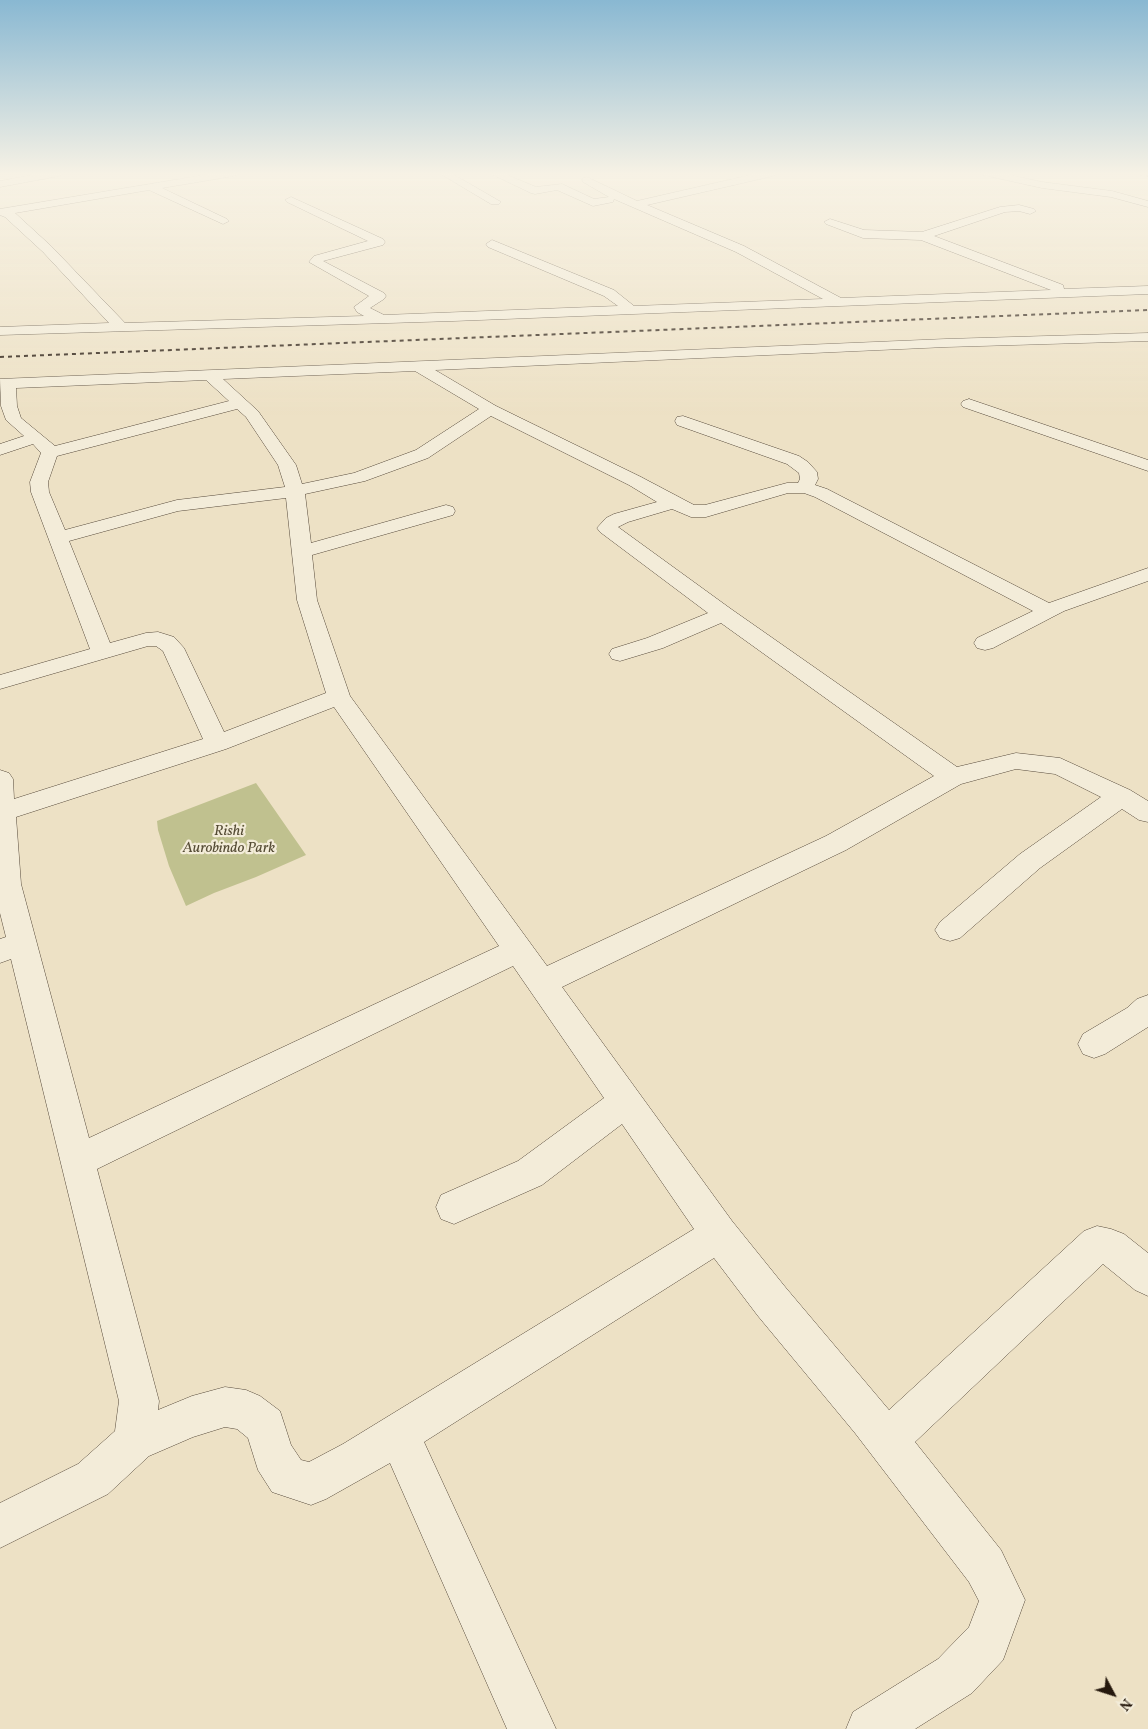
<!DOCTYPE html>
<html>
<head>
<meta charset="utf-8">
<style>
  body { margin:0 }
  #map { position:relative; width:1148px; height:1729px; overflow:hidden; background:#ede1c5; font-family:Vollkorn,serif }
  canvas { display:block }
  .north { position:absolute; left:1088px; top:1669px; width:50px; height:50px; -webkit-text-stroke:4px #f3ecd9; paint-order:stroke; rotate:130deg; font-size:14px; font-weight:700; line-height:20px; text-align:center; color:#25180d }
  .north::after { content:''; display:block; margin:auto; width:18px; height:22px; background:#25180d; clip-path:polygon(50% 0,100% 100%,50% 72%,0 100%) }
</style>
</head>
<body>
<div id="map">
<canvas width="1148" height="1729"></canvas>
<div class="north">N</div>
</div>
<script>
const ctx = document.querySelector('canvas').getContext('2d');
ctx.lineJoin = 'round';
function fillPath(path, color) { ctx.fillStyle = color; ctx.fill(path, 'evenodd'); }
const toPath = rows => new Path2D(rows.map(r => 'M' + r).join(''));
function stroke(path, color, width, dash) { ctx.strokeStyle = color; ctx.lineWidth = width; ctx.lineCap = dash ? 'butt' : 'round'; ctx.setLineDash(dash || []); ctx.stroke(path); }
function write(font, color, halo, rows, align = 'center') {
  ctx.font = font + ' Vollkorn,serif'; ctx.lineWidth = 4.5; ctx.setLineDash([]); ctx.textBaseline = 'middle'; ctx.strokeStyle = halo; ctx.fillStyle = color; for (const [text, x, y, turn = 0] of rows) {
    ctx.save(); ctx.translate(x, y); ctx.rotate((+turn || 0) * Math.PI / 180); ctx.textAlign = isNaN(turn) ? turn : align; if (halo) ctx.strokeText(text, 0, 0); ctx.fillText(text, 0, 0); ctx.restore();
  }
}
fillPath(toPath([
  [256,783,306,855,256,877,214,893,186,906,169,866,158,830,157,821]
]), '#c0c18f');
const street = toPath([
  [43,173,64,173,59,176,0,187,0,181,43,173],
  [216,173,239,173,234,176,162,188,227,219,229,221,223,224,149,190,15,213,51,246,125,323,364,316,357,312,354,307,369,296,309,262,314,256,368,241,287,202,285,200,291,197,383,239,385,242,383,245,323,261,384,293,386,296,384,299,370,308,384,315,618,306,604,296,488,247,486,244,492,240,614,290,634,306,823,299,736,252,614,199,613,202,593,206,557,190,535,194,531,193,489,173,503,173,536,187,562,184,594,199,609,197,583,182,582,180,583,178,587,177,637,201,759,173,778,173,773,176,647,205,744,246,841,298,1051,290,921,240,863,238,826,224,824,222,830,219,864,230,922,232,1000,207,1019,205,1034,209,1036,211,1030,214,1019,211,1005,212,934,236,1063,285,1064,289,1148,286,1148,294,453,321,0,335,0,327,109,323,43,252,5,217,0,215,0,209,216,173],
  [439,173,451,173,501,202,499,204,491,204,439,173],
  [982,173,1001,173,1042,182,1112,191,1148,201,1148,207,1111,197,1042,188,983,175,982,173],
  [1148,333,1148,341,946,347,435,370,496,406,641,477,694,505,705,505,787,483,798,483,800,479,799,473,787,464,677,425,675,421,677,417,683,416,799,456,808,462,817,472,818,479,815,485,827,489,1049,603,1148,568,1148,581,1064,611,993,648,985,650,977,648,974,643,977,638,1033,611,815,497,804,493,788,493,706,517,691,517,672,509,628,522,618,527,731,609,957,767,1016,753,1060,758,1130,790,1148,801,1148,822,1139,820,1122,809,1040,868,960,938,950,941,940,938,935,930,940,922,1020,854,1101,797,1055,774,1016,769,961,784,846,850,562,987,732,1221,786,1288,889,1410,1084,1231,1097,1226,1111,1229,1124,1234,1148,1253,1148,1296,1135,1290,1103,1264,915,1442,1001,1550,1025,1600,1003,1660,972,1693,915,1729,846,1729,853,1712,938,1659,969,1627,979,1601,969,1582,855,1433,758,1316,714,1258,424,1442,556,1729,507,1729,390,1463,326,1499,311,1505,272,1492,258,1470,248,1438,237,1429,225,1427,193,1437,149,1456,108,1494,0,1548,0,1503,78,1464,115,1431,119,1401,11,959,0,963,0,939,6,937,0,913,0,770,9,773,13,779,14,799,203,739,163,651,156,646,148,646,0,689,0,675,90,649,31,492,30,482,41,453,33,444,0,455,0,444,24,436,6,420,1,406,0,379,946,339,1148,333],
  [415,371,479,409,416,450,354,473,302,484,296,465,258,411,223,379,415,371],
  [206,380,229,401,55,446,21,418,17,406,16,388,206,380],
  [237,409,246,417,278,465,285,487,177,500,65,530,49,492,48,482,57,456,237,409],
  [491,416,629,485,657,502,614,514,606,518,597,528,600,532,708,613,647,638,612,649,609,654,612,659,620,661,663,648,721,623,934,776,826,836,547,966,350,696,317,600,312,555,453,515,455,511,453,507,446,505,311,543,305,494,365,481,428,458,491,416],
  [286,498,297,600,326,693,224,732,184,648,174,637,158,632,146,633,110,643,69,541,178,511,286,498],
  [334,707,499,946,89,1138,21,884,16,817,226,749,334,707],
  [513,966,604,1098,518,1161,441,1195,436,1207,441,1219,454,1224,542,1185,622,1124,694,1229,343,1444,309,1462,301,1460,291,1445,280,1411,260,1396,246,1390,225,1387,192,1396,158,1410,159,1401,97,1169,513,966],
  [969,399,1148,460,1148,471,963,407,961,404,963,401,969,399],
  [1148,995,1148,1027,1105,1054,1094,1058,1083,1054,1078,1044,1083,1034,1127,1008,1137,999,1148,995]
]);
stroke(street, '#574a3b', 1);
fillPath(street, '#f3ecd9');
stroke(toPath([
  [1130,173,1148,176],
  [0,357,1148,310]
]), '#25180d', 2, [4, 4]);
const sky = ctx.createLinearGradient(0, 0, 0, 415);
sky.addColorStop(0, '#89b8d2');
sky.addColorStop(0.42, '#f7f2e5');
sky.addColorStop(1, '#f7f2e500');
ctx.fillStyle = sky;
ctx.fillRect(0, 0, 1148, 415);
write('italic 15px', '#544b34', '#f3ecd9', [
  ["Rishi",229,832],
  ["Aurobindo Park",229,849]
]);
</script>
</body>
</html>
